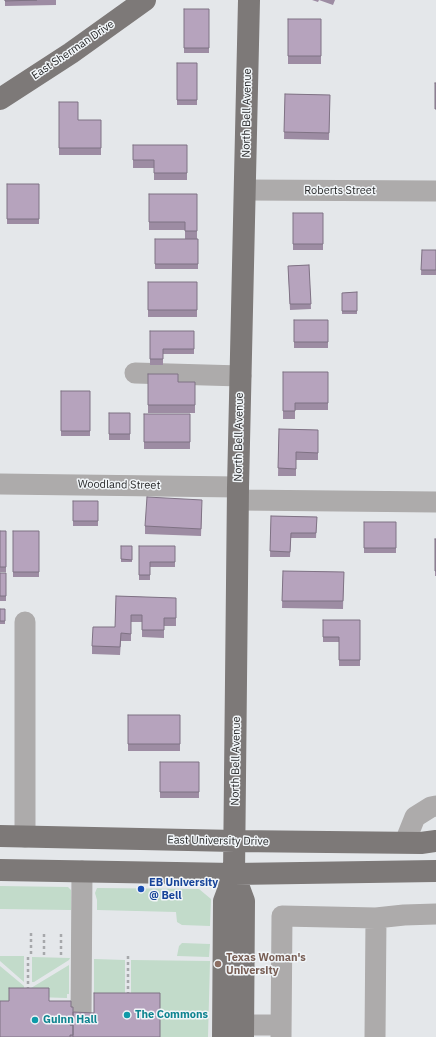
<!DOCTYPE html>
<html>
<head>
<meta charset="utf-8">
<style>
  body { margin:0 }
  canvas { display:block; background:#e4e7ea }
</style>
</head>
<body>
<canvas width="436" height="1037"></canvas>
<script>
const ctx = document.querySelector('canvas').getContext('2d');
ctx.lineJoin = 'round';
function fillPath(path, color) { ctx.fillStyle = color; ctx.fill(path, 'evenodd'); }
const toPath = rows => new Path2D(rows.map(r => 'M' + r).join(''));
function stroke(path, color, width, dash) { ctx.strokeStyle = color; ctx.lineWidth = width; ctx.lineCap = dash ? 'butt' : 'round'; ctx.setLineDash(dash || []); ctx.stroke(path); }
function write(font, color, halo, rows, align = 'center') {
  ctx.font = font + ' "IBM Plex Sans",sans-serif'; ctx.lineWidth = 3; ctx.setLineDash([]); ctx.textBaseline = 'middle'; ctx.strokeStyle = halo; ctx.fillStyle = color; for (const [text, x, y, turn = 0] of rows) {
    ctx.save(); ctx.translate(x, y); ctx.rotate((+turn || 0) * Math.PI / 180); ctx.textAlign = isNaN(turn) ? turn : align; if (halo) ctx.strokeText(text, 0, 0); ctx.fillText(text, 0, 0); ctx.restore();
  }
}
fillPath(toPath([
  [0,886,68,887,71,890,71,910,0,909],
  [97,888,199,889,211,899,210,926,182,925,177,922,176,912,97,910,97,900,95,893],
  [182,943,210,944,209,957,177,956,179,946],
  [0,956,24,956,24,982,0,961],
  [32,957,70,958,69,960,34,982,32,982],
  [94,959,125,960,125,1003,94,1005],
  [131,960,210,961,208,1037,160,1037,160,1005,131,1002],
  [69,965,69,994,67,994,67,998,36,997,31,988],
  [0,966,24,986,24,988,0,1017]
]), '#c2dbca');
stroke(toPath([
  [31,954,31,932],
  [44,955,44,932],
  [61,955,61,932],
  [128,956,128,996],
  [28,990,28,954]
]), '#a6a8ab', 2.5, [3, 3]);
stroke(toPath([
  [245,190,436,191],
  [135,373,241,376],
  [0,484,238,487],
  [238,500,436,502],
  [25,837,25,622],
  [405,842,415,817,431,807,436,806],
  [376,918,404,915,436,914],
  [81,1018,82,871],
  [243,1025,281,1025],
  [281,1037,282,916,376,918,375,1037]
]), '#adabab', 21);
stroke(toPath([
  [0,99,71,53,145,0],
  [0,836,235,841,421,843,436,841],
  [0,870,234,874,436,871],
  [234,874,244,901,243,1037],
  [223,1037,224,901,227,893,234,874,238,487,249,0]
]), '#7d7978', 22);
fillPath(toPath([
  [5,0,56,0,56,5,5,6],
  [312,0,335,0,333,5,319,0,318,2],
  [184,9,209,9,209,53,184,53],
  [288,19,321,19,321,64,288,64],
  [177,63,197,63,197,105,177,105],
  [285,94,330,95,329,140,284,139],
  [59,102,78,120,101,120,101,155,59,155],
  [133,145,187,145,187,180,154,180,154,168,133,168],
  [7,184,39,184,39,224,7,224],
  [149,194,197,194,197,239,185,239,185,230,149,230],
  [293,213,323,213,323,250,293,250],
  [155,239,198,239,198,269,155,269],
  [422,250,436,250,436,275,421,275],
  [309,265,311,309,290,310,288,266],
  [148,282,197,282,197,317,148,317],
  [357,292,357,314,342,314,342,293],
  [294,320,328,320,328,348,294,348],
  [150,331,194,331,194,354,163,354,163,365,150,365],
  [283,372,328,372,328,410,295,410,295,419,283,419],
  [148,374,178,382,195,382,195,413,148,413],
  [61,391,90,391,90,436,61,436],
  [109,413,130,413,130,440,109,440],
  [144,414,190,414,190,449,144,449],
  [279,429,318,430,318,460,296,460,296,476,278,476],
  [73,501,98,501,98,526,73,526],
  [202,508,201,536,145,534,145,526],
  [271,516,317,517,316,538,291,538,290,557,270,557],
  [364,522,396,522,396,553,364,553],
  [0,531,6,531,6,572,0,572],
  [13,531,39,531,39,577,13,577],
  [435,539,436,539,436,576,435,576],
  [121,546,132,546,132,562,121,562],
  [139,546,175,546,175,567,150,567,150,580,139,580],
  [283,571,344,572,343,609,282,608],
  [0,573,6,573,6,601,0,601],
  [116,596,176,598,176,626,164,626,164,638,142,637,142,622,131,622,131,641,121,641,120,655,92,654,92,646,115,627],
  [0,609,5,609,5,624,0,624],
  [323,620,360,620,360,666,339,666,339,642,323,642],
  [128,715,180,715,180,751,128,751],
  [160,762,199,762,199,798,160,798],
  [49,1001,71,1007,73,1012,160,1037,0,1037]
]), '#9d8ca3');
const building = toPath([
  [5,0,37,0,5,1,5,0],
  [184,9,209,9,209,48,184,48,184,9],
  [288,19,321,19,321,56,288,56,288,19],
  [177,63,197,63,197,100,177,100,177,63],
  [435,83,436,83,436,109,435,109,435,83],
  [285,94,330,95,329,133,284,132,285,94],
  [59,102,78,102,78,120,101,120,101,148,59,148,59,102],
  [133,145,187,145,187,173,154,173,154,160,133,160,133,145],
  [7,184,39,184,39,219,7,219,7,184],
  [149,194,197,194,197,231,185,231,185,222,149,222,149,194],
  [293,213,323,213,323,244,293,244,293,213],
  [155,239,198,239,198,264,155,264,155,239],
  [422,250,436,250,436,270,421,270,422,250],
  [309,265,311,304,290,304,288,266,309,265],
  [148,282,197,282,197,310,148,310,148,282],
  [357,292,357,311,342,311,342,293,357,292],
  [294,320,328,320,328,342,294,342,294,320],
  [150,331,194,331,194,349,163,349,163,359,150,359,150,331],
  [283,372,328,372,328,403,295,403,295,411,283,411,283,372],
  [148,374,178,374,178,382,195,382,195,405,148,405,148,374],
  [61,391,90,391,90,431,61,431,61,391],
  [109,413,130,413,130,434,109,434,109,413],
  [144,414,190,414,190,442,144,442,144,414],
  [279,429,318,430,318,453,296,452,296,469,278,468,279,429],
  [147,497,202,500,201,529,145,526,147,497],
  [73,501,98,501,98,521,73,521,73,501],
  [271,516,317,517,316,533,291,533,290,552,270,551,271,516],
  [364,522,396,522,396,548,364,548,364,522],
  [0,531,6,531,6,567,0,567,0,531],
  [13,531,39,531,39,572,13,572,13,531],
  [435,539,436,539,436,571,435,571,435,539],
  [121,546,132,546,132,560,121,559,121,546],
  [139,546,175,546,175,562,150,562,150,575,139,575,139,546],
  [283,571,344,572,343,601,282,601,283,571],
  [0,573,6,573,6,596,0,596,0,573],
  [116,596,176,598,176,618,164,618,164,630,142,630,142,615,131,615,131,634,121,633,120,647,92,646,93,627,115,627,116,596],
  [0,609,5,609,5,621,0,621,0,609],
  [323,620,360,620,360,660,339,660,339,637,323,637,323,620],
  [128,715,180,715,180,744,128,744,128,715],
  [160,762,199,762,199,792,160,792,160,762],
  [9,988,49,988,49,1001,71,1001,71,1007,73,1007,73,1017,70,1017,70,1025,73,1025,73,1035,70,1035,70,1037,0,1037,0,1001,9,1001,9,988],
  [94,993,160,993,160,1037,73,1037,73,1025,70,1025,70,1020,73,1020,73,1012,94,1013,94,993]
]);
fillPath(building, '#b6a3bd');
stroke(building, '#7f7284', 1);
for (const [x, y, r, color] of [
  [141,889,4,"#1a4fb4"],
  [218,964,4,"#8d6e63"],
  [127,1015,4,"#0f9aa8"],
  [35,1020,4,"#0f9aa8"]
]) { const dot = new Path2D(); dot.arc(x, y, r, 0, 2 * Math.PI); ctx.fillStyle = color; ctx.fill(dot); stroke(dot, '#f1f5f8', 1.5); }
write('11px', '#262728', '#f1f5f8', [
  ["East Sherman Drive",73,50,-34],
  ["North Bell Avenue",247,113,-89],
  ["Roberts Street",340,191],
  ["North Bell Avenue",239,437,-89],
  ["Woodland Street",119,485,1],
  ["North Bell Avenue",236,761,-89],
  ["East University Drive",218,841,1]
]);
write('bold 11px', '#164399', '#f1f5f8', [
  ["EB University",149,883],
  ["@ Bell",149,896]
], 'left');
write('bold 11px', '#785e54', '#f1f5f8', [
  ["Texas Woman's",226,958],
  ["University",226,971]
], 'left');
write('bold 11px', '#0d838f', '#f1f5f8', [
  ["The Commons",135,1015],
  ["Guinn Hall",43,1020]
], 'left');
</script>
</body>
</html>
